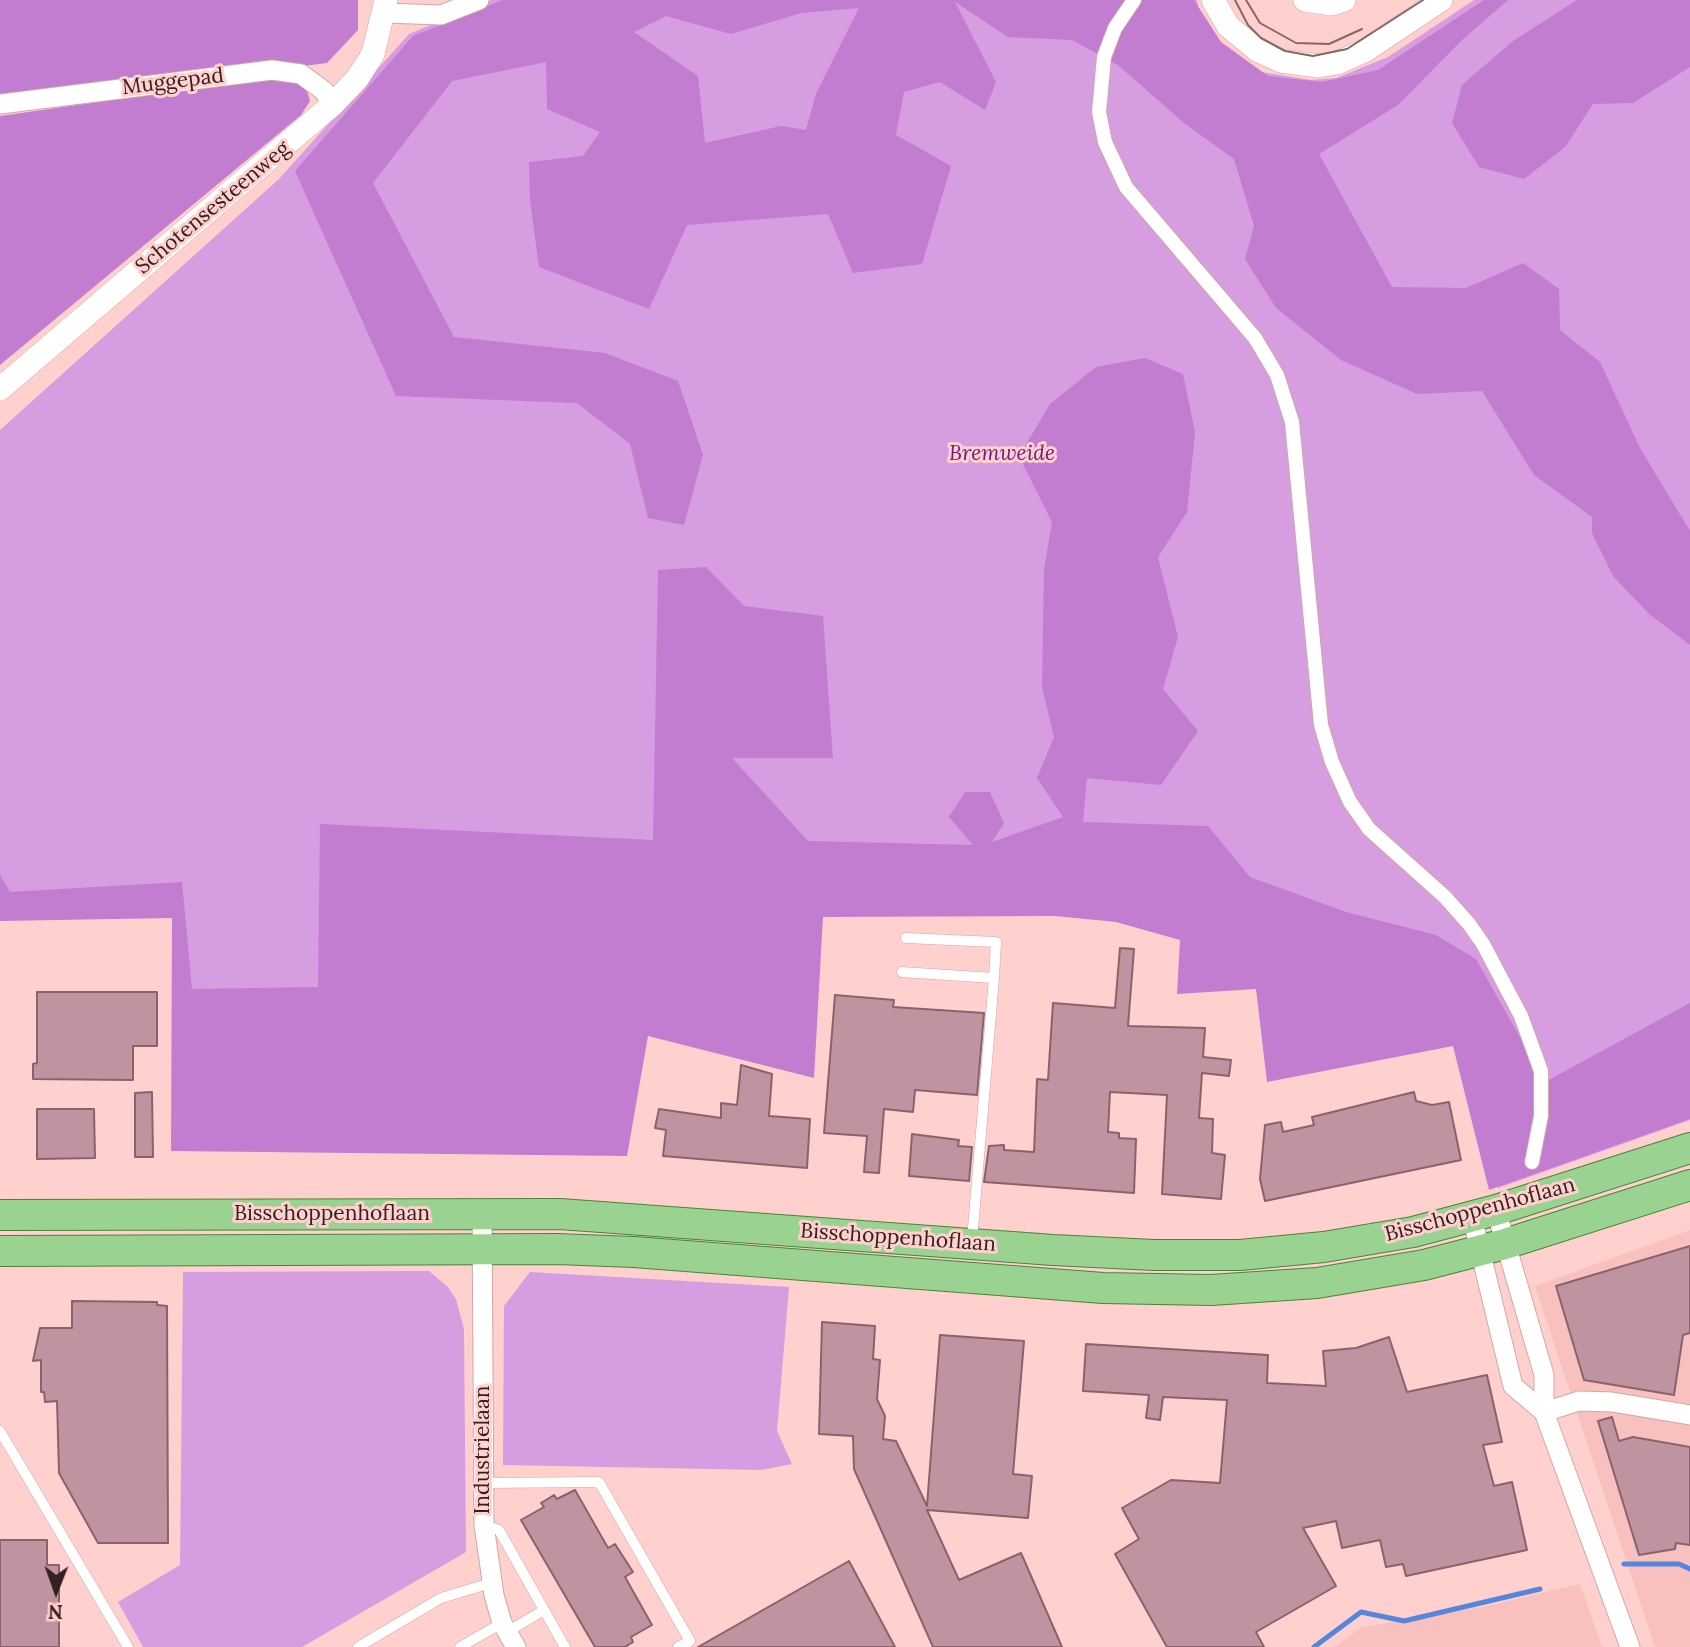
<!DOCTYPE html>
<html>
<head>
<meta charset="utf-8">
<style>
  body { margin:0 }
  #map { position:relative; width:1690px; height:1647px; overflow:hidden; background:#ffd0ce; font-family:Lora,serif }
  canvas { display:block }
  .north { position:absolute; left:21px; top:1556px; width:70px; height:70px; -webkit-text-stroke:5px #ffd0ce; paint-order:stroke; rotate:181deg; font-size:19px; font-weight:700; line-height:28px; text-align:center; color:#322120 }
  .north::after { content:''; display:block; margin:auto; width:24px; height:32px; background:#322120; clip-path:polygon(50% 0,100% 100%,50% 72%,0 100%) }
</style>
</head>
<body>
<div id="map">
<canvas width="1690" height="1647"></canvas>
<div class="north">N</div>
</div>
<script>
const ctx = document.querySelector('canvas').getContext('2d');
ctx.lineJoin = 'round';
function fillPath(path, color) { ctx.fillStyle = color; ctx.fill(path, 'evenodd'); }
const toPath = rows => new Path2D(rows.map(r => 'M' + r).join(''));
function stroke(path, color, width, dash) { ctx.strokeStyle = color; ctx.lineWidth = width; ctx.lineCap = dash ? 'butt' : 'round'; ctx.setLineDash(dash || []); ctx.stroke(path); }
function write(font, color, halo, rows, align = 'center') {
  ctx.font = font + ' Lora,serif'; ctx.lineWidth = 6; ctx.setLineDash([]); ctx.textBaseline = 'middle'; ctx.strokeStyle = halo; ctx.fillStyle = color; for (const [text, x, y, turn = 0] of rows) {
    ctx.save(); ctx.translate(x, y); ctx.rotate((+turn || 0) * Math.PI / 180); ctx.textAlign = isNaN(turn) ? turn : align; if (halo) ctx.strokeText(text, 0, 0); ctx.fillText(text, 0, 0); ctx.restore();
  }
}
fillPath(toPath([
  [1690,1230,1690,1647,1655,1647,1535,1286],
  [1580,1584,1602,1647,1334,1647,1362,1627,1478,1608]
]), '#f8c1bf');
fillPath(toPath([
  [491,0,1197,0,1199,12,1227,51,1261,72,1311,80,1336,78,1388,57,1474,0,1690,0,1690,1120,1498,1188,1461,1015,1175,916,652,893,175,1145,174,916,0,918,0,430,279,179,409,34],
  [429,1271,447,1286,456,1299,464,1329,466,1552,302,1647,143,1647,118,1602,180,1565,183,1272],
  [530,1272,789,1287,777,1431,792,1464,761,1470,503,1465,504,1306]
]), '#d69de1');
fillPath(toPath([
  [0,0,358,0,358,30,327,63,0,104],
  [503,0,1194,0,1221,42,1268,76,1322,82,1378,70,1484,0,1508,0,1462,40,1398,105,1319,154,1392,287,1466,288,1523,263,1559,289,1560,330,1600,362,1640,448,1690,531,1690,645,1649,614,1613,576,1592,533,1592,517,1534,475,1482,391,1417,394,1341,360,1276,308,1245,259,1254,226,1234,159,1184,123,1118,65,1072,40,1008,37,955,2,996,82,985,110,940,82,904,92,896,135,951,166,922,264,853,273,828,214,687,225,649,309,539,267,530,200,529,162,583,156,600,132,547,109,546,62,452,81,373,183,454,337,605,353,678,381,703,455,684,525,648,518,630,444,577,403,396,396,295,171,413,36],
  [859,8,816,94,806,130,781,126,705,143,698,76,634,32,666,16,731,34,801,13],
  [1577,0,1690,0,1690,67,1633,103,1593,104,1565,147,1524,179,1479,167,1452,123,1462,85,1513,41],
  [275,77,306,87,310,101,301,115,0,365,0,116],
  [1145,358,1183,374,1195,432,1187,512,1158,557,1178,637,1163,689,1198,731,1161,785,1087,778,1083,822,1208,826,1250,877,1346,912,1436,935,1476,959,1545,1082,1690,1003,1690,1119,1489,1190,1453,1046,1267,1082,1256,989,1177,994,1180,940,1116,922,1055,916,823,917,814,1078,648,1036,627,1156,171,1151,172,918,0,921,0,875,10,892,182,882,192,989,318,987,320,824,653,840,658,570,706,567,744,606,823,616,833,758,732,758,808,841,973,845,949,817,965,792,990,792,1004,823,992,842,1063,817,1037,778,1054,737,1042,687,1044,570,1052,522,1019,456,1050,404,1096,367]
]), '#c27cd0');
stroke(toPath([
  [1624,1564,1679,1564,1690,1569],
  [1314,1647,1361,1612,1404,1621,1540,1589]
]), '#5586dc', 5);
const building = toPath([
  [1120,948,1134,949,1128,1026,1205,1028,1203,1057,1231,1060,1229,1076,1202,1073,1199,1118,1213,1119,1212,1153,1225,1155,1221,1199,1162,1194,1167,1095,1110,1092,1108,1132,1119,1133,1119,1138,1136,1139,1134,1193,984,1182,989,1146,1004,1145,1004,1150,1034,1152,1037,1079,1048,1080,1053,1003,1115,1008,1120,948],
  [37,992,157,992,157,1046,133,1046,133,1080,33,1079,33,1064,37,1063,37,992],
  [835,995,894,1000,893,1007,984,1013,977,1095,915,1090,913,1112,884,1109,879,1173,864,1172,867,1136,824,1133,835,995],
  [741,1065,772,1074,769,1116,810,1119,807,1168,663,1156,666,1130,655,1128,659,1109,721,1118,721,1103,737,1105,741,1065],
  [152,1092,153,1157,135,1157,135,1093,152,1092],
  [1414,1092,1416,1101,1432,1105,1449,1102,1461,1160,1265,1201,1260,1179,1265,1125,1281,1122,1283,1132,1314,1125,1312,1117,1414,1092],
  [37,1109,94,1109,95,1158,37,1159,37,1109],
  [912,1134,959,1140,958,1146,972,1147,969,1181,909,1176,912,1134],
  [1690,1246,1690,1333,1683,1335,1674,1395,1584,1380,1556,1286,1690,1246],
  [72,1301,157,1302,157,1305,167,1306,168,1543,98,1543,59,1473,57,1401,45,1402,44,1392,41,1392,41,1360,33,1361,40,1328,72,1328,72,1301],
  [822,1322,875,1326,873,1359,880,1360,877,1399,885,1416,883,1439,896,1441,927,1506,940,1335,1024,1341,1013,1474,1032,1476,1028,1518,927,1510,959,1580,1021,1553,1062,1647,933,1647,854,1469,853,1436,819,1434,822,1322],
  [1389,1337,1407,1392,1487,1375,1502,1442,1483,1445,1494,1486,1512,1482,1527,1550,1406,1576,1403,1564,1386,1567,1380,1540,1342,1548,1336,1521,1303,1528,1336,1586,1256,1632,1264,1647,1167,1647,1115,1554,1139,1539,1122,1508,1171,1480,1220,1483,1227,1400,1163,1397,1160,1420,1146,1418,1149,1395,1083,1391,1086,1344,1268,1355,1267,1383,1326,1386,1323,1351,1356,1348,1389,1337],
  [1612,1417,1619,1441,1633,1437,1690,1447,1690,1545,1676,1543,1675,1549,1639,1555,1598,1421,1612,1417],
  [575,1490,608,1548,615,1544,633,1572,625,1577,652,1625,631,1637,633,1642,625,1647,595,1647,521,1520,544,1507,541,1503,554,1495,557,1499,575,1490],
  [0,1540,47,1540,47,1565,59,1565,59,1647,0,1647,0,1540],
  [849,1561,895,1647,698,1647,849,1561]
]);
fillPath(building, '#bf94a0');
stroke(building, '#8a626d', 2);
const service = toPath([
  [906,938,996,942,994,978],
  [902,972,994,978,972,1240],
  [0,1431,128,1647],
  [483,1483,599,1482,690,1641,678,1647],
  [484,1525,499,1530,544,1610],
  [507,1632,544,1610,565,1647],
  [358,1647,441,1598,491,1583],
  [460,1647,502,1623]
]);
const pedestrian = toPath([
  [1134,0,1115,28,1104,57,1099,112,1105,142,1126,187,1255,338,1277,375,1292,422,1321,725,1332,762,1350,802,1369,829,1445,897,1469,924,1483,944,1521,1016,1541,1071,1541,1116,1532,1162]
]);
const minor = toPath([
  [385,13,441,15,479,0],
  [0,104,272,70,301,74,324,91,332,105],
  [1496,1210,1544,1375,1544,1412,1630,1647],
  [482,1213,484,1525,494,1595,502,1623,516,1647],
  [1472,1217,1513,1386,1544,1412],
  [1544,1412,1579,1401,1612,1402,1690,1415]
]);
const tertiary = toPath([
  [1213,0,1228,26,1257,50,1281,61,1318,66,1337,63,1366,50,1441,0],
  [1305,0,1332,4,1344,0],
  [0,389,332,105,357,79,373,54,386,0]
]);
const primary = toPath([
  [0,1215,560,1214,1053,1250,1154,1255,1240,1255,1324,1247,1413,1232,1496,1210,1690,1148],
  [0,1251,557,1249,634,1252,1103,1288,1211,1290,1317,1283,1424,1265,1505,1244,1690,1185]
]);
stroke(service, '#d3a6a4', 11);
stroke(pedestrian, '#d3a6a4', 16);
stroke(minor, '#d3a6a4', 21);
stroke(tertiary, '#d3a6a4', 24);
stroke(primary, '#4a8239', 32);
stroke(service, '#fff', 10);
stroke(pedestrian, '#fff', 14);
stroke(minor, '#fff', 19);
stroke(tertiary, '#fff', 23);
stroke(primary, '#9ad391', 30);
stroke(toPath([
  [1235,0,1248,25,1261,38,1285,51,1313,56,1347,49,1423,0],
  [1246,0,1260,23,1296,43,1329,44,1362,29]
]), '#856866', 2);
write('21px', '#322120', '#ffd0ce', [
  ["Muggepad",173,82,-7],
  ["Schotensesteenweg",213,208,-40],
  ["Bisschoppenhoflaan",1480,1210,-15],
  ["Bisschoppenhoflaan",332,1214],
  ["Bisschoppenhoflaan",898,1238,4],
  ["Industrielaan",483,1450,-90]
]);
write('italic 21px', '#721c82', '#ffd0ce', [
  ["Bremweide",1002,454]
]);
</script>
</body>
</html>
